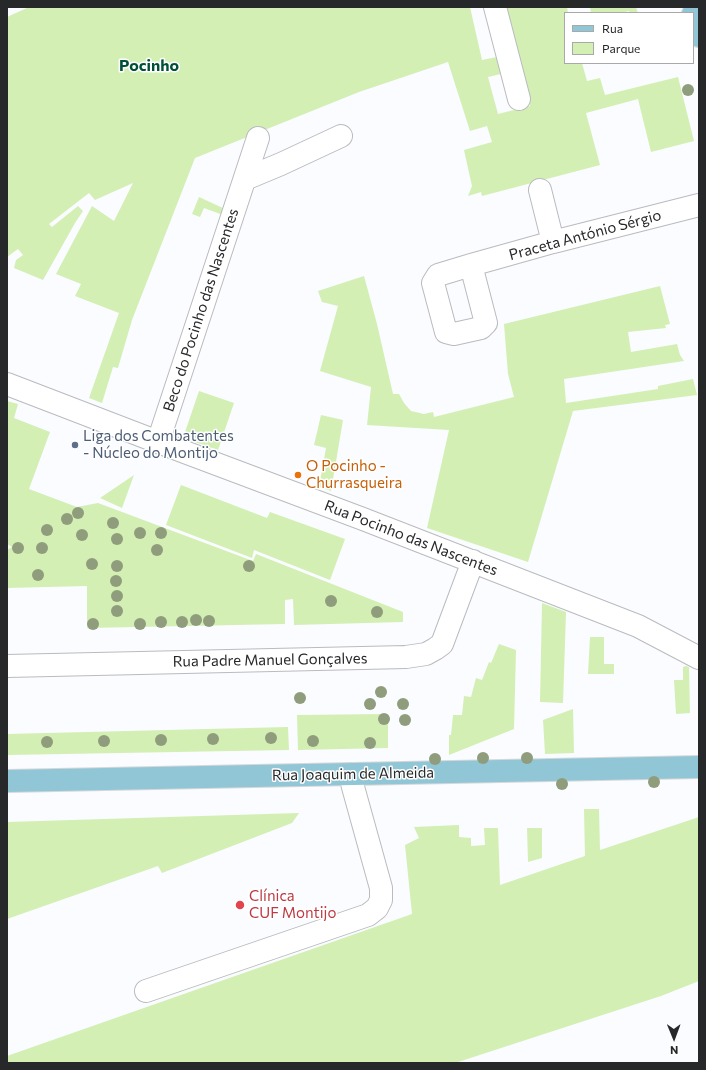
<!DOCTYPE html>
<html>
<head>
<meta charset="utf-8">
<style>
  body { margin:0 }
  #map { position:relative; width:706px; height:1070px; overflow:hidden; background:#fafcff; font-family:Commissioner,sans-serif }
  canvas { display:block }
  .frame { position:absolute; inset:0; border:8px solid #272829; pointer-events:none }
  .legend { position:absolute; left:564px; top:12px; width:130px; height:52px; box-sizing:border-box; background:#fff; border:1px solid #a9a9a9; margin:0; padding:5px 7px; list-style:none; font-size:12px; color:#272829 }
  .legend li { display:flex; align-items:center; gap:8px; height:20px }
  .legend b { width:20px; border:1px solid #a9a9a9 }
  .north { position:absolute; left:654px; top:1018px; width:40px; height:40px; -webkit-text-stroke:3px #fff; paint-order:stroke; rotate:179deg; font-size:11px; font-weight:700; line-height:16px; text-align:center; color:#272829 }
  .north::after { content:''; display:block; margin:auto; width:14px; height:18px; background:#272829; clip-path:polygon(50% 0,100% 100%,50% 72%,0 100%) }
</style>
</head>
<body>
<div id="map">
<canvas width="706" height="1070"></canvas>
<div class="frame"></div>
<ul class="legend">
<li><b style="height:5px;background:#90c6d6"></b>Rua</li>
<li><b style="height:11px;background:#d3efb4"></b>Parque</li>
</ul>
<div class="north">N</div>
</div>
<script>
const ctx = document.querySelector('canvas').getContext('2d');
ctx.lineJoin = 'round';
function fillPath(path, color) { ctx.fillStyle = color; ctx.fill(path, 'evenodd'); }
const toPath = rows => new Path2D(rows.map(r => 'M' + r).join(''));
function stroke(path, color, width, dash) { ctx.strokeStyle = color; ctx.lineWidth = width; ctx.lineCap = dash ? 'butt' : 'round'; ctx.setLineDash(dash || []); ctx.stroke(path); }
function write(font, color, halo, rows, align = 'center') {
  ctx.font = font + ' Commissioner,sans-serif'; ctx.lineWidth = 3; ctx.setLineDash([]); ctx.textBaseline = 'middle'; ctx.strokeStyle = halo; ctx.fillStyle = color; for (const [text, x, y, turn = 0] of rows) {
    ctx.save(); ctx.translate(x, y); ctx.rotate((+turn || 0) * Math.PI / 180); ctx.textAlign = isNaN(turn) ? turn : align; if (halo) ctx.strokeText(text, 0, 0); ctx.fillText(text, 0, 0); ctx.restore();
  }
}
fillPath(toPath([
  [29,7,470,7,482,60,497,57,501,74,488,77,498,114,530,106,505,7,567,7,568,13,565,13,565,63,582,63,587,81,600,78,605,95,678,77,694,141,651,152,638,99,586,113,600,165,482,196,481,192,468,196,472,186,464,150,492,142,487,126,470,131,448,62,359,92,195,158,132,320,118,368,113,367,102,403,89,398,119,313,75,296,81,284,56,274,92,206,114,221,133,183,95,200,89,193,49,224,52,227,78,206,83,211,75,223,43,280,14,268,16,260,23,255,18,249,7,257,7,17],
  [590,7,636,7,638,13,629,13,629,11,621,13,591,13],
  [199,197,225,209,223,215,204,208,200,217,192,214],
  [364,276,377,324,393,394,399,394,404,403,411,411,424,414,433,412,434,417,514,397,508,374,504,324,660,286,670,324,665,325,666,328,628,332,631,352,677,344,680,355,684,361,564,379,566,403,658,389,658,386,693,379,697,395,573,411,528,562,427,528,449,430,367,425,371,387,320,371,338,306,322,302,318,291],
  [199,391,234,403,218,450,183,438],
  [7,401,18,404,14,418,50,432,29,489,77,507,98,503,253,561,256,554,403,612,403,622,294,625,293,599,285,600,285,624,87,628,87,586,7,588,7,550,12,547,7,544],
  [321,415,343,420,331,491,319,487,326,448,314,445],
  [134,475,122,508,100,498],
  [181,485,267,518,270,512,345,539,330,580,254,550,252,558,166,525],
  [542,603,566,612,563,703,540,702],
  [590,637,604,637,604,664,614,664,614,674,588,674],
  [499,644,516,650,514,729,449,755,449,735,451,735,453,715,462,715,464,696,471,697,476,678,482,680,489,662,491,663],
  [686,666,689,667,690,713,676,714,674,680,683,680,683,667],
  [573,709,574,753,545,754,543,720],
  [388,714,388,748,298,750,297,715],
  [288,727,289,750,7,755,7,734],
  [584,809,599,809,600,850,699,817,699,981,661,996,455,1063,7,1063,7,1056,412,914,405,845,419,838,414,827,459,825,459,837,471,838,471,846,485,845,484,828,498,828,500,885,585,856],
  [299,813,292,823,162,873,158,866,7,919,7,822],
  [527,828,542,828,542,858,528,862]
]), '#d3efb4');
const minor = toPath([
  [495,7,519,99],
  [245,179,281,164,341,136],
  [540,190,553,242],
  [471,265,486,323,481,328,454,334,446,332,433,283,438,275,471,265,553,242,699,205],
  [7,384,158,442,363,519,638,626,699,658],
  [158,442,258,138],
  [7,666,406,657,426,654,435,649,442,644,473,561],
  [146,991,368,915,377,908,381,900,381,888,353,787,350,774]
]);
const major = toPath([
  [693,14,699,36],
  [7,781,699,767]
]);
stroke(minor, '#b9bbbe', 24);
stroke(major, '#d8d8d8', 24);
stroke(minor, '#fff', 22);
stroke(major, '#90c6d6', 22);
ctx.fillStyle = '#8f9d7d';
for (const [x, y] of [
  [688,90],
  [78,513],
  [67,519],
  [113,523],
  [47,530],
  [140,533],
  [161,533],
  [82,535],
  [117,539],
  [18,548],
  [42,548],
  [157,550],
  [92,564],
  [117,566],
  [249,566],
  [38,575],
  [116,581],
  [117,596],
  [331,601],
  [117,611],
  [377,612],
  [196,620],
  [209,621],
  [161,622],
  [182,622],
  [93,624],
  [140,624],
  [381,692],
  [300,698],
  [370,704],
  [403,704],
  [384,719],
  [405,720],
  [271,738],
  [213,739],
  [161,740],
  [104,741],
  [313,741],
  [47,742],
  [370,743],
  [483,758],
  [527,758],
  [435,759],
  [654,782],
  [562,784]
]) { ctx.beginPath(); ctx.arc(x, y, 6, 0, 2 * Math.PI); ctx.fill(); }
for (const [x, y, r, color] of [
  [75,445,4,"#5c6f8a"],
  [298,475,4,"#e8710a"],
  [240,905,5,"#e0444e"]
]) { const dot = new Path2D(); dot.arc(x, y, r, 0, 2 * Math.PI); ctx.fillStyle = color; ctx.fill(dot); stroke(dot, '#fff', 1.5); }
write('15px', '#272829', '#fff', [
  ["Praceta António Sérgio",585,235,-15],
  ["Beco do Pocinho das Nascentes",201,310,-72],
  ["Rua Pocinho das Nascentes",411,538,21],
  ["Rua Padre Manuel Gonçalves",270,660,-1],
  ["Rua Joaquim de Almeida",353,774,-1]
]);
write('15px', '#4e5e75', '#fff', [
  ["Liga dos Combatentes",83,436],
  ["- Núcleo do Montijo",83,453]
], 'left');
write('15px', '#c56008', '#fff', [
  ["O Pocinho -",306,466],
  ["Churrasqueira",306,483]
], 'left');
write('15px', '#be3a42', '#fff', [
  ["Clínica",249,896],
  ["CUF Montijo",249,913]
], 'left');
write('bold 16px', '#004f37', '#fff', [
  ["Pocinho",149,66]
]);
</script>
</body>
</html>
